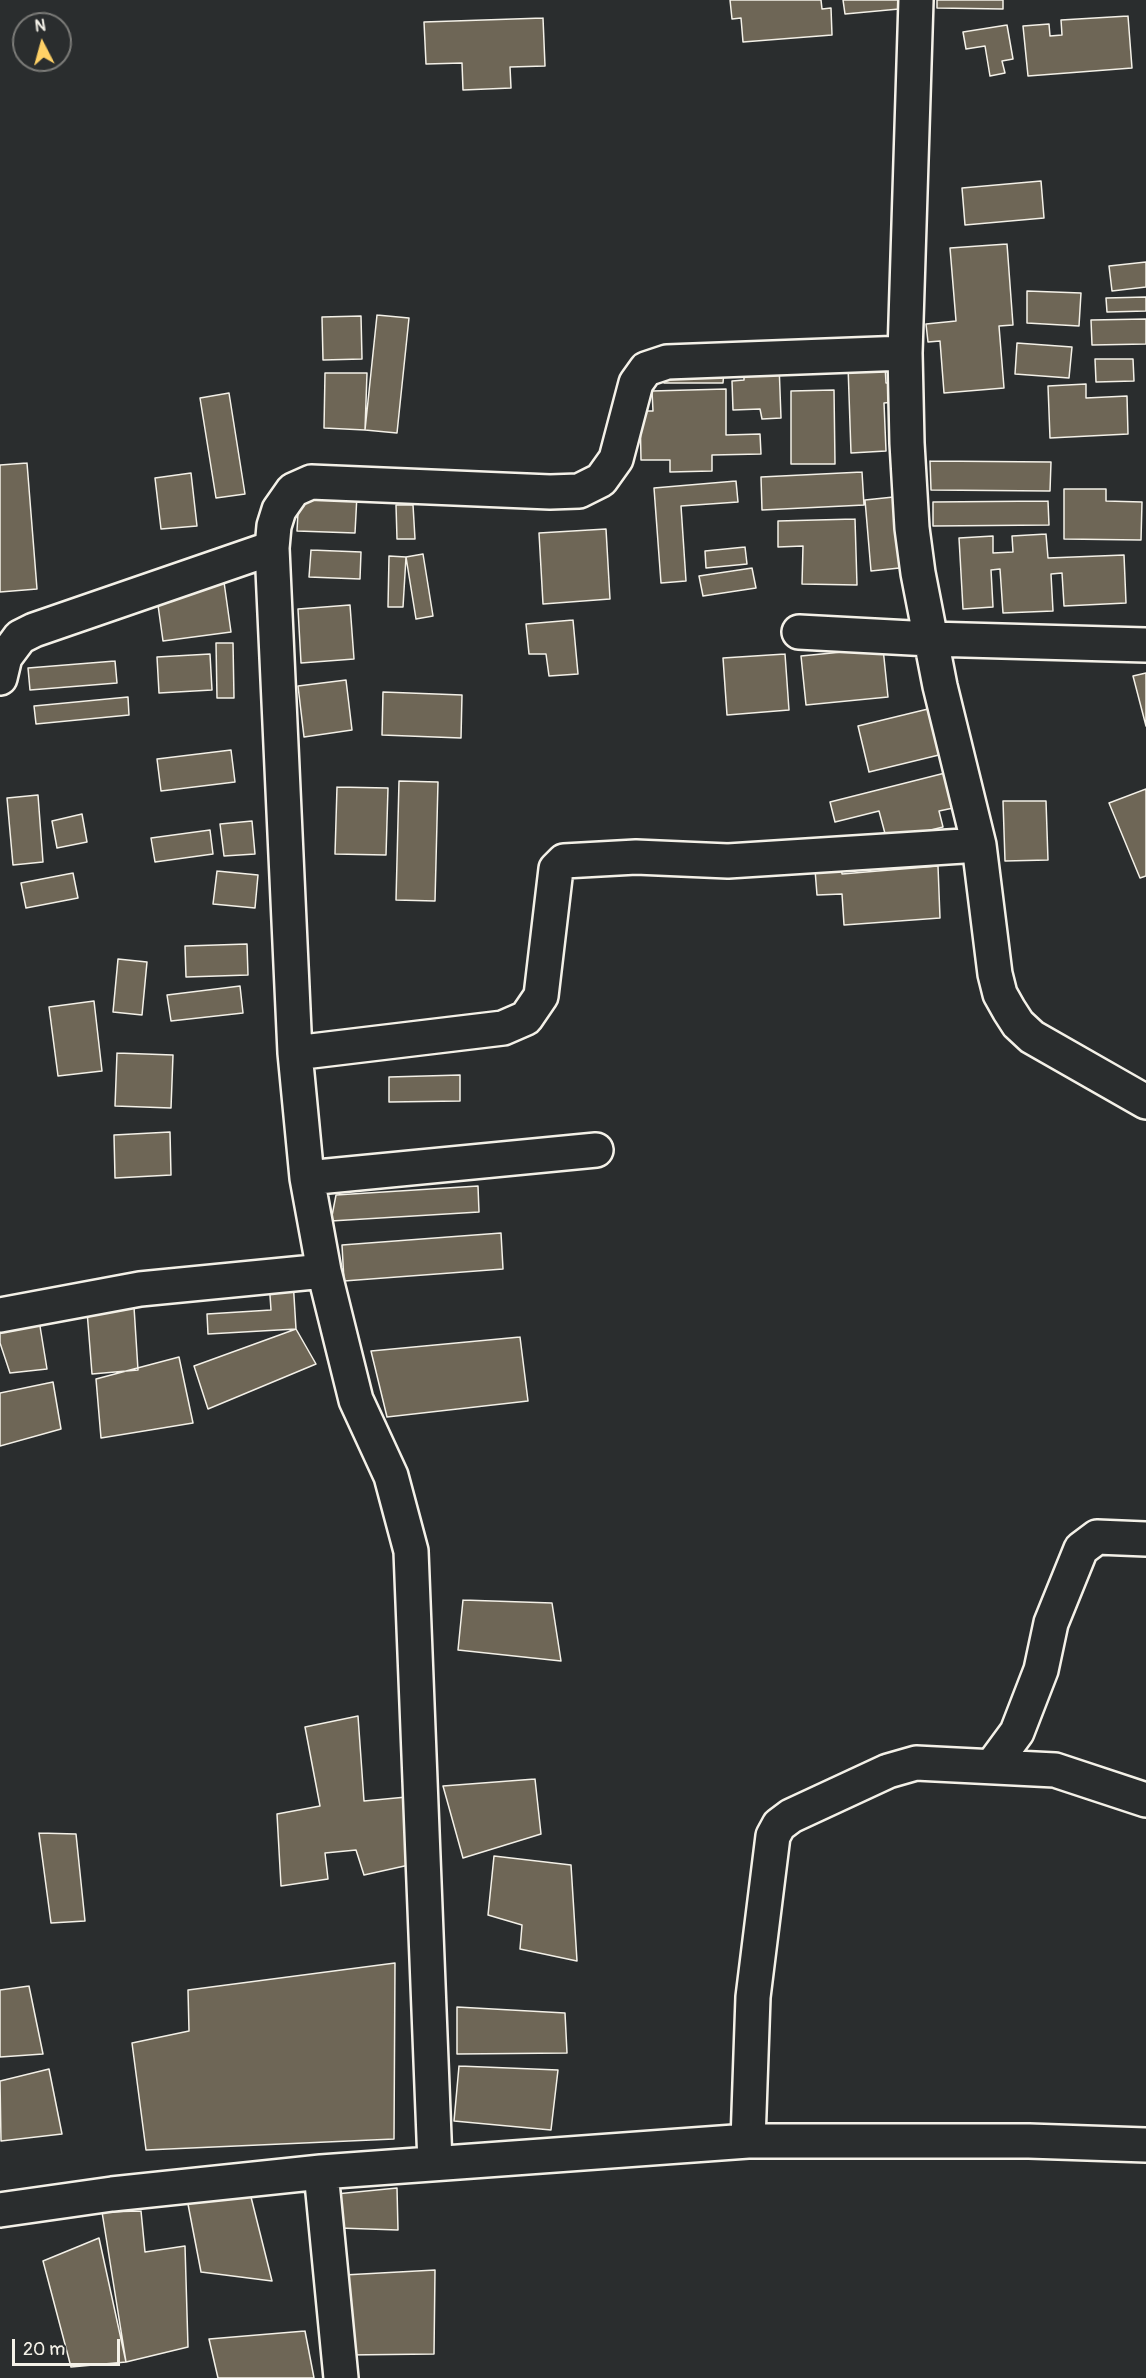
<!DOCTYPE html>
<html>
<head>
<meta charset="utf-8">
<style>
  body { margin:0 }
  #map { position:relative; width:1146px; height:2378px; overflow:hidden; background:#2a2d2e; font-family:Pangolin,sans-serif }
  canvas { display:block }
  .north { position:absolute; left:12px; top:12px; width:60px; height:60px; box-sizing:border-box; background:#2a2d2e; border:2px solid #7b7b78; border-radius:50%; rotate:354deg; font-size:16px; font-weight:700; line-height:24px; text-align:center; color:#f4f1e8 }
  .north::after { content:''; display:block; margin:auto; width:21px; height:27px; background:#ffd166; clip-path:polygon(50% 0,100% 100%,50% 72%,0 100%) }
  .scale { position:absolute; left:12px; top:2339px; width:108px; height:27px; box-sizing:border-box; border:3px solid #f4f1e8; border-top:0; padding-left:8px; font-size:18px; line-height:21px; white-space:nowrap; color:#f4f1e8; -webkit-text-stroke:4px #2a2d2e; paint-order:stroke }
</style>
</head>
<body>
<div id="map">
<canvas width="1146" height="2378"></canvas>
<div class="north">N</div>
<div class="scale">20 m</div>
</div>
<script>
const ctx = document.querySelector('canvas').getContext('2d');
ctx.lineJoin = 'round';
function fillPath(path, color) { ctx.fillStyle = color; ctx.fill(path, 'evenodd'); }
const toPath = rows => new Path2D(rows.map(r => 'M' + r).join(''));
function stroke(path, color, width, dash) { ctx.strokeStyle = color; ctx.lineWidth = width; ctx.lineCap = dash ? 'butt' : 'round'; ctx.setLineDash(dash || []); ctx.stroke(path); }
const building = toPath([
  [730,0,821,0,822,9,831,8,832,35,743,42,741,18,732,19,730,0],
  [843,0,899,0,899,9,845,14,843,0],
  [937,0,1003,0,1003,9,937,8,937,0],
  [1128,16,1132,68,1028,76,1023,26,1049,24,1050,36,1062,35,1061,20,1128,16],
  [543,18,545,66,510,67,511,88,463,90,462,63,426,64,424,22,543,18],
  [1007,25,1013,59,1002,61,1005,73,990,76,985,46,966,49,963,32,1007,25],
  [1041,181,1044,218,965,225,962,188,1041,181],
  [1007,244,1013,325,999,326,1004,388,944,393,940,341,928,342,926,324,956,321,950,248,1007,244],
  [1146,262,1146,287,1112,291,1109,266,1146,262],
  [1027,291,1081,293,1079,326,1027,323,1027,291],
  [1146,297,1146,311,1107,312,1106,298,1146,297],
  [377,315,409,318,397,433,365,430,377,315],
  [361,316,362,359,323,360,322,317,361,316],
  [1146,319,1146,344,1092,345,1091,320,1146,319],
  [1017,343,1072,347,1069,378,1015,374,1017,343],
  [1095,359,1133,359,1134,381,1096,382,1095,359],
  [779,364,781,418,762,419,760,409,733,410,732,381,744,380,744,366,779,364],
  [885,365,886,383,895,383,895,402,884,403,886,451,851,453,848,366,885,365],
  [663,370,724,371,723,383,664,383,663,370],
  [325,373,367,373,365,430,324,428,325,373],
  [1086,384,1086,398,1127,396,1128,434,1050,438,1048,386,1086,384],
  [726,389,726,435,760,434,761,454,712,455,712,471,670,472,670,460,641,460,640,411,653,411,652,391,726,389],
  [834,390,835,464,791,464,791,391,834,390],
  [229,393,245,494,216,498,200,398,229,393],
  [930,461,1051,462,1050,491,931,490,930,461],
  [27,463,37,589,0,592,0,465,27,463],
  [862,472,864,505,762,510,761,477,862,472],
  [191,473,197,526,161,529,155,478,191,473],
  [736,481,738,502,681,506,686,581,661,583,654,488,736,481],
  [1064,489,1106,489,1106,501,1142,502,1141,540,1064,539,1064,489],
  [299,493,357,495,355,533,297,531,299,493],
  [903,496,909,567,871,571,865,500,903,496],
  [1048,501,1049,525,933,526,933,502,1048,501],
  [396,505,413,505,415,539,397,539,396,505],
  [855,519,857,585,802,584,803,546,778,547,778,521,855,519],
  [606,529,610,599,543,604,539,533,606,529],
  [1046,534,1048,558,1124,555,1126,603,1064,606,1062,573,1051,574,1053,611,1003,613,1000,569,991,570,993,607,963,609,959,538,993,536,993,553,1013,552,1012,536,1046,534],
  [745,547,747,564,706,568,705,551,745,547],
  [311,550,361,552,360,579,309,577,311,550],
  [423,554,433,616,416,619,406,557,423,554],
  [389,556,406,557,403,607,388,607,389,556],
  [752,568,756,588,703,596,699,576,752,568],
  [224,582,231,632,163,641,156,591,224,582],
  [350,605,354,659,301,663,298,609,350,605],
  [573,620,578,674,549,676,546,654,529,654,526,624,573,620],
  [216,643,233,643,234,698,217,698,216,643],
  [883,648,888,697,806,705,801,656,883,648],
  [210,654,212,690,159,693,157,657,210,654],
  [785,654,789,710,727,715,723,658,785,654],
  [115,661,117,683,30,690,28,668,115,661],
  [1146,673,1146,726,1133,676,1146,673],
  [346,680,352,730,304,737,298,686,346,680],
  [383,692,462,695,461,738,382,735,383,692],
  [128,697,129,715,36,724,34,706,128,697],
  [932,708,943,754,869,772,858,726,932,708],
  [231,750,235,782,161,791,157,759,231,750],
  [949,772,958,807,939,811,943,827,887,841,879,811,835,822,830,802,949,772],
  [399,781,438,782,435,901,396,900,399,781],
  [337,787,388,788,386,855,335,854,337,787],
  [1146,789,1146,876,1140,878,1109,803,1146,789],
  [38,795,43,862,13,865,7,798,38,795],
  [1003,801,1046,801,1048,860,1005,861,1003,801],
  [82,814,87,842,57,848,52,821,82,814],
  [252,821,255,854,224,856,220,824,252,821],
  [210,830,213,854,155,862,151,838,210,830],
  [839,855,842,874,938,866,940,918,844,925,842,894,817,895,814,857,839,855],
  [217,871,258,875,255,908,213,904,217,871],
  [73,873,78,898,26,908,21,883,73,873],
  [247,944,248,975,186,977,185,946,247,944],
  [118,959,147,962,142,1015,113,1012,118,959],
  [240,986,243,1013,171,1021,167,995,240,986],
  [94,1001,102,1071,58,1076,49,1007,94,1001],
  [117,1053,173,1055,171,1108,115,1106,117,1053],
  [460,1075,460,1101,389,1102,389,1077,460,1075],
  [170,1132,171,1175,115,1178,114,1135,170,1132],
  [478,1186,479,1212,331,1221,336,1195,478,1186],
  [501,1233,503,1269,344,1281,342,1245,501,1233],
  [293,1280,296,1329,208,1334,207,1314,271,1310,269,1281,293,1280],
  [134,1307,138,1370,92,1374,87,1311,134,1307],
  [38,1314,47,1369,10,1373,0,1343,0,1325,38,1314],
  [296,1329,316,1364,208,1409,194,1366,296,1329],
  [520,1337,528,1401,387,1417,371,1351,520,1337],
  [179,1357,193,1423,101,1438,96,1379,179,1357],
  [53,1382,61,1429,0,1446,0,1393,53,1382],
  [463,1600,552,1603,561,1661,458,1650,463,1600],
  [358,1716,364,1801,417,1796,418,1863,364,1875,356,1850,325,1853,328,1879,281,1886,277,1814,320,1806,305,1727,358,1716],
  [535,1779,541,1834,463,1858,443,1786,535,1779],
  [39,1833,76,1834,85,1921,51,1923,39,1833],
  [494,1856,571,1865,577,1961,520,1949,522,1925,488,1915,494,1856],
  [395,1963,394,2139,146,2150,132,2043,189,2031,188,1990,395,1963],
  [29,1986,43,2054,0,2057,0,1990,29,1986],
  [457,2007,565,2013,567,2053,457,2054,457,2007],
  [459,2066,558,2070,551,2130,454,2121,459,2066],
  [49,2069,62,2134,1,2141,0,2081,49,2069],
  [397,2188,398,2230,339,2228,336,2194,397,2188],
  [249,2189,272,2281,201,2272,187,2199,249,2189],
  [141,2211,145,2252,185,2246,188,2347,126,2362,102,2212,141,2211],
  [99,2238,126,2362,71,2367,43,2261,99,2238],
  [435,2270,434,2354,346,2355,344,2275,435,2270],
  [305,2331,314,2378,218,2378,209,2339,305,2331]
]);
fillPath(building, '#6e6656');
stroke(building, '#f4f1e8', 1.5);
const street = toPath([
  [916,0,905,353,907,443,912,528,918,573,940,686,979,845,995,974,1000,994,1009,1010,1018,1024,1032,1037,1146,1102],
  [272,548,295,1053,307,1178,324,1271,356,1400,391,1476,411,1551,435,2163],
  [799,632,930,639,1146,645],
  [0,678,5,657,20,637,34,630,272,548,274,526,279,510,293,490,311,482,550,492,579,491,601,480,616,459,636,383,646,369,667,362,905,353],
  [295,1053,503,1028,526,1018,541,996,556,869,564,861,636,857,728,861,979,845],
  [307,1178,596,1150],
  [0,1315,140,1289,324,1271],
  [992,1766,1017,1732,1041,1670,1051,1623,1081,1549,1097,1537,1146,1539],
  [748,2141,753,1997,773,1836,779,1825,791,1816,888,1771,916,1763,1055,1770,1146,1800],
  [321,2172,341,2378],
  [0,2210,112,2194,321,2172,748,2141,1029,2141,1146,2145]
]);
stroke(street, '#f4f1e8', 38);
stroke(street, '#2a2d2e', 33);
</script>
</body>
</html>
